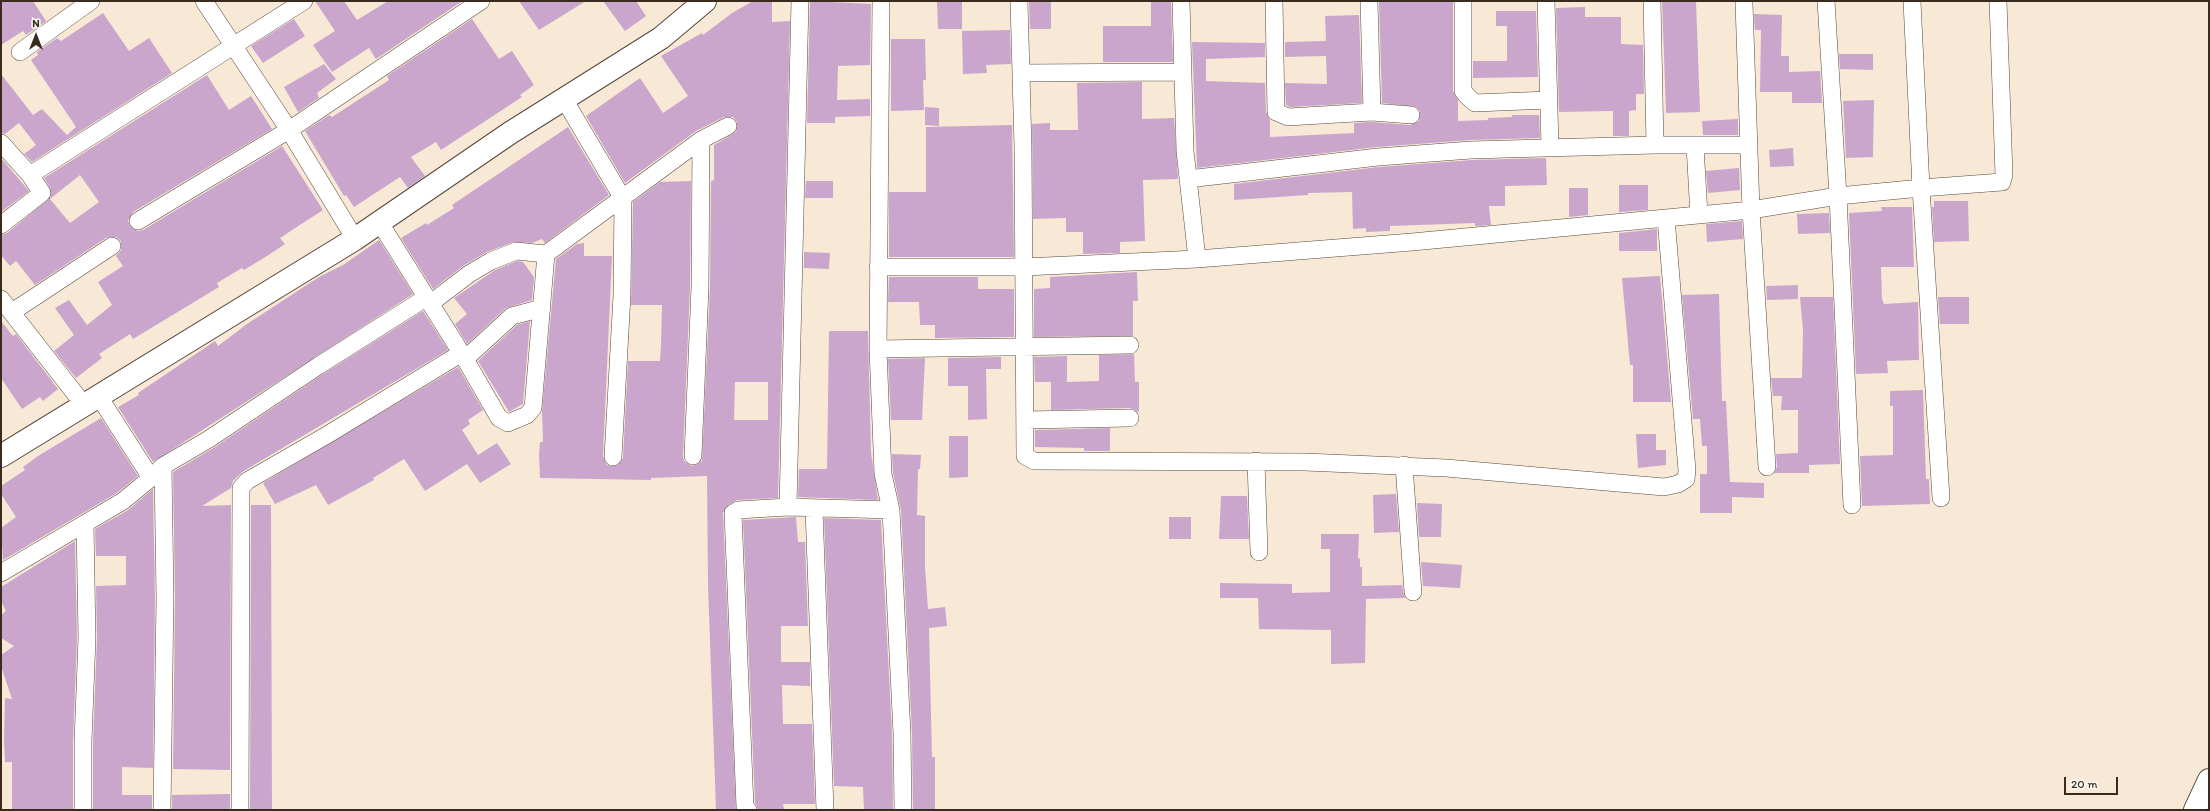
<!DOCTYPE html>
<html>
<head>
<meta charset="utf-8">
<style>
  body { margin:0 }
  #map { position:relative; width:2210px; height:811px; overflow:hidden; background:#f8e9d7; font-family:Itim,sans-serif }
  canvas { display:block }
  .frame { position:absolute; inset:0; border:2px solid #3b2a1e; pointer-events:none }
  .north { position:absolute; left:16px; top:16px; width:40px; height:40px; -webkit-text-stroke:3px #fdfcf7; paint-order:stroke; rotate:0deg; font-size:11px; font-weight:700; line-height:16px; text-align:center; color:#3b2a1e }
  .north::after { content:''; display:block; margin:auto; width:14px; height:18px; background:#3b2a1e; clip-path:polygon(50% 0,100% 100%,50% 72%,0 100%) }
  .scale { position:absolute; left:2064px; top:777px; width:54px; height:18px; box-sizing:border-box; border:2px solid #3b2a1e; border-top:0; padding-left:5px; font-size:12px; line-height:14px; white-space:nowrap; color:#3b2a1e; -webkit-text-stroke:3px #fdfcf7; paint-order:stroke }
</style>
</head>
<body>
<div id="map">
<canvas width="2210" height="811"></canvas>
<div class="frame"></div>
<div class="north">N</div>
<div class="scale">20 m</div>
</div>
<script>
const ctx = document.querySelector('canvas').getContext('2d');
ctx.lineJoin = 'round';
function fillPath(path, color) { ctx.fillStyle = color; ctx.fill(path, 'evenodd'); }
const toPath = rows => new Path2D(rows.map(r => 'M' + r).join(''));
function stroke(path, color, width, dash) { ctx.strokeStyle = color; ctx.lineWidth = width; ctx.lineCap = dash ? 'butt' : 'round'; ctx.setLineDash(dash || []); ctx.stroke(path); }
fillPath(toPath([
  [1,1,33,1,46,21,26,35,23,31,1,45],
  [315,1,344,1,357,20,388,1,461,2,376,59,369,48,332,72,313,45,335,31],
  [519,1,586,1,539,30],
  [603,1,636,1,646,16,625,31],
  [753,1,772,1,772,22,790,21,778,498,737,500,728,505,723,513,736,810,716,810,708,585,707,476,651,478,651,480,540,478,539,455,540,442,543,442,542,411,556,259,577,244,584,243,584,256,612,256,603,456,607,465,617,466,623,458,628,361,660,361,661,345,662,305,631,305,633,202,660,182,691,181,690,287,683,456,684,461,692,466,702,461,710,287,711,181,714,180,714,145,736,132,737,122,733,117,724,117,696,131,625,183,586,116,640,78,663,113,688,96,661,56,702,33,703,35,732,13],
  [735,382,768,382,768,420,734,420],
  [810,1,871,4,870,65,838,66,837,100,870,99,870,116,835,117,835,123,807,123],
  [937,1,962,1,962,29,938,29],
  [1029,1,1051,1,1051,29,1030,29],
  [1151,1,1171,1,1173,62,1103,62,1103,26,1151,26],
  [1379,1,1453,1,1453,91,1458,100,1458,121,1488,120,1488,118,1512,117,1512,115,1539,115,1540,138,1471,140,1377,147,1197,168,1192,42,1265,43,1265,57,1206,59,1206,81,1265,83,1266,112,1270,120,1270,137,1354,133,1354,123,1372,122,1410,125,1419,121,1420,111,1416,107,1382,103],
  [1662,1,1696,1,1700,112,1666,113],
  [1585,7,1585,17,1621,17,1621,44,1643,45,1644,94,1636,94,1636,110,1629,111,1629,136,1613,136,1613,111,1559,112,1556,8],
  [1496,11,1536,11,1538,77,1473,78,1473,61,1507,61,1507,26,1496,26],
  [103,13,129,51,149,38,172,73,32,162,24,154,36,145,19,123,5,134,1,133,1,74,33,115,42,109,67,135,76,127,31,60,38,55,37,52,57,38,61,41],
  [1754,14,1782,15,1781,56,1789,56,1789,72,1820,71,1822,103,1792,103,1792,92,1760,92,1761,30,1755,30],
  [1359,15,1362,103,1290,107,1286,105,1285,83,1327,84,1326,56,1285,57,1285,42,1326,41,1325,16],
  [294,19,305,36,263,63,251,46],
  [472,19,499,59,512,51,534,85,520,95,522,97,441,150,436,142,411,157,425,176,408,188,400,177,354,207,346,195,344,196,305,131,329,115,332,117,389,80,387,76],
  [1010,30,1011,64,986,65,987,73,963,74,962,31],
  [891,39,925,39,926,80,923,80,924,110,891,111],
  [1839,54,1873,54,1873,70,1840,69],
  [324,64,336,79,317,93,319,98,298,112,284,87],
  [207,75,229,110,251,96,272,129,133,212,128,221,130,226,138,231,143,230,282,146,323,210,280,238,285,244,267,256,244,270,242,268,217,283,219,287,133,339,130,334,99,354,102,358,76,378,54,351,74,335,55,308,69,300,87,325,112,305,98,282,123,266,116,256,121,250,121,241,116,237,106,238,35,285,16,261,10,266,1,255,1,235,7,233,51,197,50,188,44,178],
  [80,175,99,202,70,223,50,199],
  [1142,82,1142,119,1174,118,1178,179,1143,180,1145,241,1120,242,1120,253,1083,254,1083,232,1066,232,1066,218,1033,219,1032,124,1050,123,1050,130,1078,130,1077,83],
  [1874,100,1873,157,1846,158,1843,101],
  [925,107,939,108,939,126,925,125],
  [1738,119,1738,135,1703,135,1702,121],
  [1012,125,1014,257,889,257,889,192,926,192,926,127],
  [568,127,609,195,545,243,542,239,532,243,513,242,487,252,463,266,433,289,401,238,426,223,427,225,454,208,452,205],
  [1793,148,1794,166,1770,167,1769,150],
  [1,158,29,191,1,212],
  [1546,158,1547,185,1505,186,1505,206,1489,206,1491,225,1475,226,1475,223,1390,226,1390,231,1366,232,1366,228,1353,229,1352,192,1308,193,1308,195,1234,200,1234,184,1379,167,1472,160],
  [1739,168,1740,190,1708,193,1706,171],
  [806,181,833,181,833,198,805,198],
  [1619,185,1648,185,1648,210,1619,212],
  [1569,188,1588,188,1588,215,1569,217],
  [1934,201,1968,201,1969,241,1934,242,1932,207,1934,207],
  [1881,207,1912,207,1914,267,1881,267,1882,299,1884,304,1918,302,1919,360,1887,361,1888,373,1856,374,1849,213,1882,211],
  [1829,213,1830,233,1798,234,1797,214],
  [1742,221,1743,239,1707,242,1706,224],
  [1657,229,1657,251,1619,251,1619,233],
  [379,240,413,294,153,462,118,407,139,395,138,393,215,341,218,346,247,324,319,277,343,265],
  [804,252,830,253,829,269,804,268],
  [517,261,523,262,534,277,532,300,506,308,467,344,455,324,467,314,454,298,495,270],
  [1137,272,1138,301,1133,301,1133,336,1034,337,1034,289,1050,288,1050,277],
  [1660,276,1671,402,1633,402,1633,365,1630,365,1622,278],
  [889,277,978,277,978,289,1014,289,1014,337,935,338,935,325,920,325,919,302,888,302],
  [1798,285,1798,299,1767,300,1766,286],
  [1719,294,1722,401,1726,401,1730,482,1764,483,1764,498,1732,497,1732,513,1700,513,1700,474,1707,474,1707,446,1702,446,1700,419,1693,419,1682,295],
  [1800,297,1833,297,1840,464,1809,465,1809,473,1774,473,1777,467,1776,454,1798,453,1798,410,1781,410,1782,396,1773,396,1771,378,1802,378,1803,331],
  [1938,297,1969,297,1969,324,1940,324],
  [423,311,448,350,242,472,233,481,231,488,202,506,231,505,230,770,173,769,175,597,173,472,215,447,323,374],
  [1,321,13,336,16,334,58,389,43,401,40,397,22,409,1,378],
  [530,321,523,404,509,412,478,361,517,325],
  [829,331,868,331,871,453,878,500,798,497,799,469,827,469],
  [1134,354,1135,382,1139,382,1139,412,1130,408,1051,410,1051,382,1035,382,1034,357,1067,356,1067,382,1099,381,1099,355],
  [1001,357,1001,369,986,369,987,419,968,420,968,386,948,386,948,358],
  [925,358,922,420,891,420,888,359],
  [458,367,483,410,468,420,470,424,462,430,478,455,497,443,511,464,480,483,467,464,425,491,404,459,373,478,374,480,328,505,316,485,275,504,263,483],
  [1923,390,1926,479,1929,479,1930,504,1862,506,1860,456,1893,455,1893,406,1890,406,1890,391],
  [101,418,138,476,117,493,3,560,1,528,16,517,1,494,1,486,25,470,23,467,38,456],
  [1110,428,1110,451,1084,451,1084,448,1035,447,1035,430],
  [1636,434,1656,434,1656,450,1666,450,1666,465,1638,468],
  [949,436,968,436,968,477,949,478],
  [892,454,921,455,920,469,918,469,917,515,925,516,925,567,928,609,945,607,947,626,929,628,932,757,935,757,935,810,913,810,912,734,901,510,893,473],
  [153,489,155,597,153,768,122,767,122,795,152,795,152,810,93,810,93,741,97,638,96,586,126,585,126,556,96,556,95,529,128,510],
  [1396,494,1399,532,1374,533,1373,495],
  [1221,496,1247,496,1249,539,1219,539],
  [1417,503,1442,504,1441,537,1419,537],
  [251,505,271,505,272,810,250,810],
  [796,517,798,542,805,542,808,626,781,626,781,662,810,662,810,686,782,685,783,724,812,724,815,804,783,804,784,809,758,809,755,803,743,520],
  [1169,517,1191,517,1191,539,1169,539],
  [824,518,881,520,892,734,893,810,864,810,863,787,834,786],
  [1321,534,1359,534,1358,558,1360,559,1360,567,1362,567,1362,586,1402,585,1405,598,1366,599,1365,663,1331,664,1331,630,1259,629,1258,598,1220,598,1220,583,1292,584,1292,593,1330,592,1330,549,1321,549],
  [75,541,77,638,73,741,73,810,12,810,12,762,5,762,4,740,5,698,12,699,1,666,1,655,14,646,1,638,1,615,6,611,1,601,1,587],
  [1421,562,1462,565,1460,588,1423,586],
  [230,794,230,810,172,810,172,795]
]), '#caa6cd');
const street = toPath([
  [204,1,289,130,355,239],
  [881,1,878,349,883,474,891,510],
  [1019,1,1023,147,1025,456,1034,461,1305,462,1446,468,1664,487,1678,484,1686,479,1687,470,1666,218],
  [1181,1,1185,151,1197,259],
  [1274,1,1276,112,1288,117,1372,112,1411,115],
  [1369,1,1372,112],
  [1463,1,1463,91,1468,97,1475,103,1549,100],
  [1546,1,1550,147],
  [1652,1,1655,145],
  [1826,1,1838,196,1852,505],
  [1912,1,1921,188,2002,182,2004,175,1998,1],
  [1744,3,1751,210,1767,467],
  [20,52,91,1],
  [1021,73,1183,72],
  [564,99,623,199,622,295,613,457],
  [1,143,30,175,42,193,1,225],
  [1695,146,1699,215],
  [30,175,304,1],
  [1188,179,1378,157,1471,150,1655,145,1749,145],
  [138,221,289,130,481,1],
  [380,223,465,359,499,418,508,423,527,415,533,408,546,254,701,140,728,126],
  [878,267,1024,267,1197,259,1412,242,1751,210,1838,196,1921,188,1941,498],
  [1,299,84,405],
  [431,303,469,274,491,261,516,251,546,254],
  [12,312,112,246],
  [878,349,1130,345],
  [465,359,512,316,542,308],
  [98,395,151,478],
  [1026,420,1130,418],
  [693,456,700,287,701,140],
  [1256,461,1259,552],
  [1404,465,1413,592],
  [788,507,800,1],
  [814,509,825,810],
  [1,573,123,501,151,478,163,466,209,439,318,366,427,297],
  [83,810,83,741,87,638,85,524],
  [162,810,165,597,163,466],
  [240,810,241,488,247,481,327,435,460,354],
  [748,810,745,807,733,513,738,510,788,507,891,510,902,734,903,810]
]);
const secondary = toPath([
  [1,456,355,239,510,133,661,38,705,1],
  [2195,810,2209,780]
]);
stroke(street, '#57473a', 18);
stroke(secondary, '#57473a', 24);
stroke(street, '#fff', 17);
stroke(secondary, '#fff', 22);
</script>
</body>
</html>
